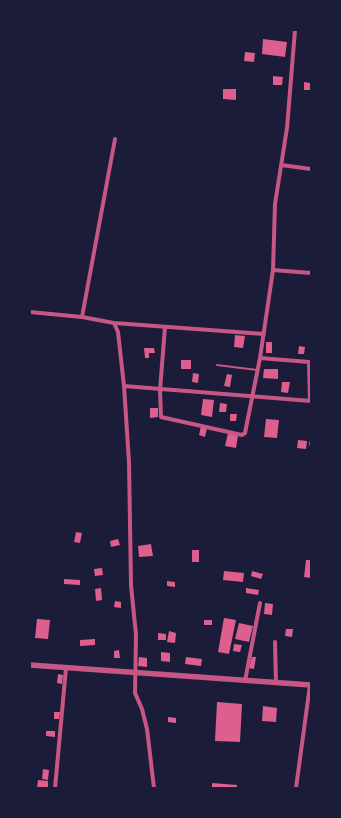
<!DOCTYPE html>
<html>
<head>
<meta charset="utf-8">
<style>
  body { margin:0 }
  #map { position:relative; width:341px; height:818px; overflow:hidden; background:#1b1b3a; font-family:"Crimson Pro",serif }
  canvas { display:block }
  .frame { position:absolute; inset:0; border:31px solid #1b1b3a; pointer-events:none }
</style>
</head>
<body>
<div id="map">
<canvas width="341" height="818"></canvas>
<div class="frame"></div>
</div>
<script>
const ctx = document.querySelector('canvas').getContext('2d');
ctx.lineJoin = 'round';
function fillPath(path, color) { ctx.fillStyle = color; ctx.fill(path, 'evenodd'); }
const toPath = rows => new Path2D(rows.map(r => 'M' + r).join(''));
function stroke(path, color, width, dash) { ctx.strokeStyle = color; ctx.lineWidth = width; ctx.lineCap = dash ? 'butt' : 'round'; ctx.setLineDash(dash || []); ctx.stroke(path); }
fillPath(toPath([
  [263,39,287,42,285,57,262,54],
  [245,52,255,53,254,62,244,61],
  [273,76,283,77,282,85,273,85],
  [304,82,310,83,310,90,304,90],
  [223,89,236,89,236,100,223,99],
  [235,335,245,336,243,348,234,347],
  [266,342,272,342,272,353,266,353],
  [299,346,305,347,304,354,298,354],
  [144,348,154,348,155,353,149,353,149,358,145,358],
  [181,360,191,360,191,369,181,369],
  [264,369,278,369,278,379,263,378],
  [193,373,199,374,198,383,192,382],
  [227,374,232,375,230,387,224,386],
  [282,382,290,382,288,393,281,392],
  [203,399,214,400,212,417,201,415],
  [220,403,227,404,226,412,219,412],
  [150,408,158,408,158,417,150,418],
  [230,414,237,414,236,421,230,421],
  [266,419,279,420,277,438,264,437],
  [201,426,207,428,205,437,199,435],
  [228,433,238,436,236,448,225,446],
  [298,440,307,441,306,449,297,448],
  [76,532,82,533,80,543,74,542],
  [118,539,120,545,111,547,110,541],
  [151,544,153,556,139,557,138,546],
  [192,550,199,550,199,562,192,562],
  [306,560,311,560,311,578,304,577],
  [102,568,103,575,95,576,94,569],
  [224,571,244,573,243,582,223,580],
  [252,571,263,574,261,579,251,576],
  [64,579,80,580,80,585,64,584],
  [167,581,175,582,175,587,167,586],
  [101,588,102,600,96,601,95,589],
  [246,588,259,590,258,595,246,593],
  [115,601,121,602,121,608,114,607],
  [265,603,273,604,272,615,264,614],
  [224,618,236,620,229,654,218,652],
  [37,619,50,620,48,639,35,638],
  [204,620,212,620,212,625,204,625],
  [239,623,253,626,249,642,235,639],
  [286,629,293,629,292,637,285,636],
  [169,631,176,633,175,643,167,642],
  [158,633,166,634,166,640,158,640],
  [95,639,95,645,80,646,80,640],
  [234,644,242,645,240,652,233,651],
  [119,650,120,658,114,658,114,651],
  [161,652,170,653,170,662,161,661],
  [139,657,147,658,147,667,138,666],
  [186,657,202,659,201,666,185,664],
  [252,657,256,657,254,669,249,668],
  [58,674,63,675,62,684,57,683],
  [217,702,242,704,240,742,215,741],
  [263,706,277,708,276,722,262,721],
  [54,712,60,712,59,719,54,719],
  [168,717,176,718,176,723,168,722],
  [46,731,55,731,55,737,46,736],
  [43,769,49,770,48,780,42,779],
  [38,780,48,781,48,788,37,788],
  [212,783,237,785,237,788,212,788]
]), '#dd5f8e');
stroke(toPath([
  [217,365,257,370]
]), '#c65784', 2);
stroke(toPath([
  [281,165,311,169],
  [273,270,311,273],
  [30,312,82,317,114,323,264,334],
  [82,317,115,139],
  [114,323,118,332,124,386,129,462,131,585,136,635,135,693,142,709,147,729,154,788],
  [165,327,160,390,161,417,242,435,245,433,260,358,273,270,275,204,287,128,295,30],
  [260,358,309,362,310,401],
  [124,386,311,401],
  [311,444,311,443],
  [275,642,276,683],
  [245,681,260,603],
  [55,788,66,668],
  [296,788,310,685]
]), '#c65784', 4);
stroke(toPath([
  [30,665,311,685]
]), '#c65784', 5.5);
</script>
</body>
</html>
